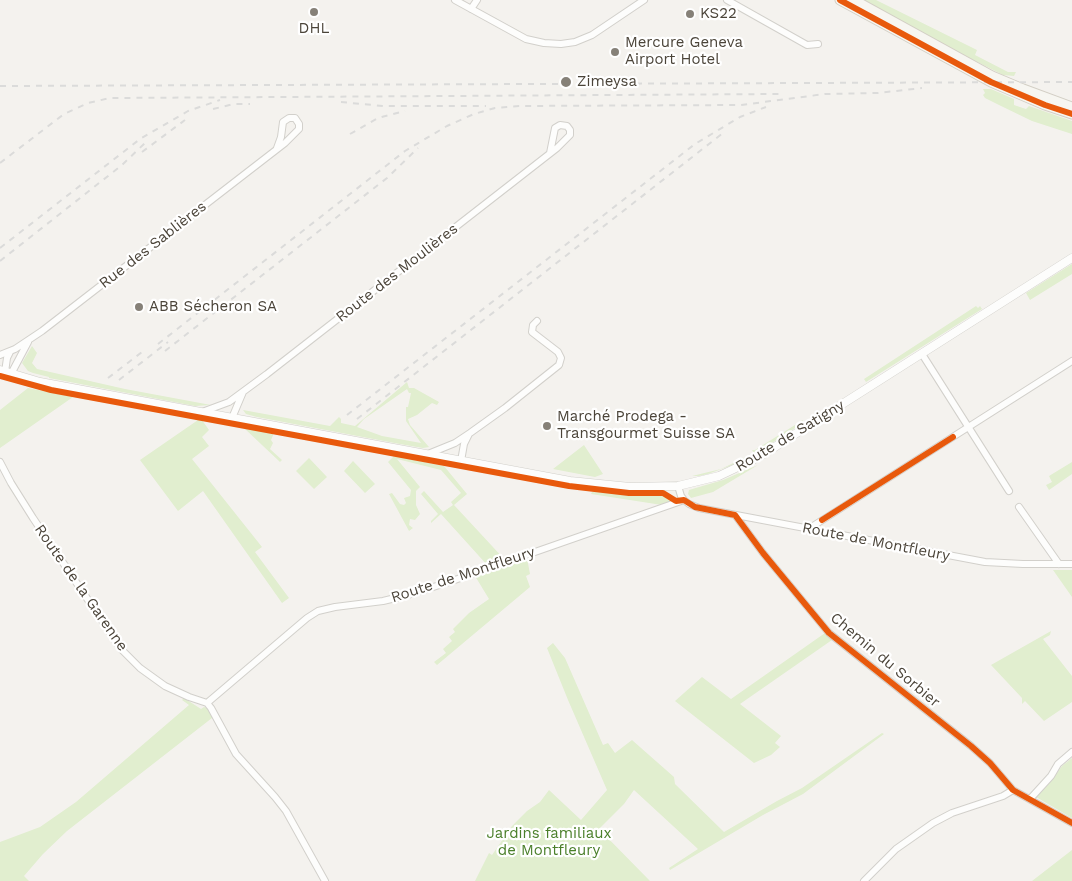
<!DOCTYPE html>
<html>
<head>
<meta charset="utf-8">
<style>
  body { margin:0 }
  canvas { display:block; background:#f4f2ee }
</style>
</head>
<body>
<canvas width="1072" height="881"></canvas>
<script>
const ctx = document.querySelector('canvas').getContext('2d');
ctx.lineJoin = 'round';
function fillPath(path, color) { ctx.fillStyle = color; ctx.fill(path, 'evenodd'); }
const toPath = rows => new Path2D(rows.map(r => 'M' + r).join(''));
function stroke(path, color, width, dash) { ctx.strokeStyle = color; ctx.lineWidth = width; ctx.lineCap = dash ? 'butt' : 'round'; ctx.setLineDash(dash || []); ctx.stroke(path); }
function write(font, color, halo, rows, align = 'center') {
  ctx.font = font + ' "Work Sans",sans-serif'; ctx.lineWidth = 4.5; ctx.setLineDash([]); ctx.textBaseline = 'middle'; ctx.strokeStyle = halo; ctx.fillStyle = color; for (const [text, x, y, turn = 0] of rows) {
    ctx.save(); ctx.translate(x, y); ctx.rotate((+turn || 0) * Math.PI / 180); ctx.textAlign = isNaN(turn) ? turn : align; if (halo) ctx.strokeText(text, 0, 0); ctx.fillText(text, 0, 0); ctx.restore();
  }
}
fillPath(toPath([
  [864,0,876,0,977,50,975,55,1008,72,1016,72,1014,76,1003,75,952,49],
  [983,89,991,89,1014,99,1014,105,1026,109,1029,106,1072,121,1072,134,1032,121,999,105,985,98,983,95,985,93],
  [1072,264,1072,274,1030,300,1026,293],
  [976,306,978,308,980,306,982,309,866,382,864,379],
  [32,346,37,353,32,363,37,369,125,389,211,405,195,406,49,378,49,377,33,373,28,371,22,363],
  [407,382,409,388,414,388,439,402,437,405,432,403,417,415,408,419,410,425,429,447,423,448,400,444,257,417,246,414,243,410,330,426,339,417,341,419,341,423,355,426],
  [407,389,409,393,411,393,408,407,406,407,406,421,421,443,382,436,357,427,364,419],
  [28,388,73,397,0,448,0,410],
  [198,420,202,420,209,430,202,437,209,446,192,459,262,547,255,552,289,598,282,603,203,491,178,511,140,460],
  [803,420,803,423,756,453,735,464,708,474,699,476,692,476,721,469,754,453,752,450,755,450],
  [244,428,274,433,271,440,273,443,270,449,282,460,280,462],
  [584,445,603,474,595,477,553,469],
  [394,456,444,466,467,494,454,505,505,560,488,566,441,514,431,523,431,521,438,514,421,494,424,491,443,512,453,505,451,502,461,493,441,470,397,459,420,487,416,491,416,505,420,514,415,520,410,519,409,525,413,528,409,531,389,494,392,493,400,504,404,505,406,503,404,498,410,496,411,490,388,462],
  [309,458,327,477,314,489,296,471],
  [353,461,375,484,365,493,344,471],
  [1072,462,1072,474,1049,490,1046,485,1052,482,1049,476],
  [758,465,713,492,691,498,688,494,689,490,723,480],
  [592,492,662,495,667,496,671,502,662,505,591,494],
  [527,558,530,574,526,576,530,587,437,665,434,662,446,653,443,649,452,641,449,637,455,632,453,629,469,613,489,599,475,576],
  [1053,570,1072,570,1072,597],
  [1051,631,1050,635,1043,639,1072,676,1072,702,1044,721,1025,701,1022,704,1022,698,991,665],
  [825,633,832,640,740,704,781,736,775,743,780,747,771,755,754,763,675,701,702,677,731,699],
  [553,643,565,658,603,745,608,743,615,753,632,740,674,777,675,784,724,832,777,801,802,788,882,733,884,734,803,794,763,815,670,870,669,868,698,849,634,790,624,804,599,829,650,881,475,881,489,853,492,855,512,826,527,811,540,802,549,790,581,820,607,790,568,700,547,648],
  [184,698,201,709,204,707,207,708,215,720,212,718,67,831,43,854,24,876,29,881,0,881,0,842,40,827,76,802,189,705,182,700],
  [1072,758,1072,818,1036,797,1051,781,1062,766],
  [1072,850,1072,881,1032,881]
]), '#e1eecf');
const minor = toPath([
  [455,0,526,39,544,43,561,44,575,42,592,35,644,0],
  [727,0,807,45,818,44],
  [471,9,477,0],
  [922,354,1009,491],
  [0,355,15,349,42,331,285,143,299,129,299,124,295,118,289,118,283,122,281,137,277,148],
  [5,372,7,358,10,352],
  [11,374,28,342],
  [202,412,229,402,267,374,557,148,570,135,570,130,567,126,560,125,555,128,550,153],
  [232,418,243,392],
  [428,454,455,443,470,433,505,408,559,365,561,358,558,352,532,332,533,325,537,321],
  [461,461,464,444,469,434],
  [0,462,11,483,33,518,121,649,140,668,165,686,189,697,207,703,211,708,236,754,275,797,286,811,325,881],
  [678,486,681,496,684,500,689,504,699,508,985,562,1023,564,1072,564],
  [1019,507,1059,564],
  [735,515,763,553,829,633,971,746,990,763,1013,790,1072,823],
  [810,529,813,526,1072,361],
  [207,703,307,618,318,611,335,607,383,601,408,595,449,582,684,500],
  [1030,799,1051,776,1058,764,1072,752],
  [864,881,896,849,933,823,952,813,1003,796,1013,790]
]);
const tertiary = toPath([
  [0,370,40,382,570,481,630,487,678,486,719,476,759,457,1072,258]
]);
const secondary = toPath([
  [840,0,991,82,1045,105,1072,114],
  [854,0,992,76,1023,89,1072,107]
]);
stroke(minor, '#d2d0cb', 8);
stroke(tertiary, '#d2d0cb', 9);
stroke(secondary, '#d3cfc5', 11);
stroke(minor, '#fdfdfc', 6);
stroke(tertiary, '#fdfdfc', 8);
stroke(secondary, '#f7f6f1', 9);
stroke(toPath([
  [0,86,1072,82],
  [341,102,383,106,486,106],
  [213,109,234,104,250,104],
  [350,134,378,118,405,111],
  [142,152,185,120],
  [0,163,64,114,88,103,110,98,781,94],
  [0,248,140,139,188,111,220,100],
  [0,261,122,165,145,143],
  [158,344,405,151,447,126,474,114,495,108,519,106,741,105,825,94,878,93,922,88],
  [165,351,387,178,418,148],
  [108,378,142,352],
  [119,380,168,342],
  [347,415,695,144,740,117,766,107],
  [357,419,723,133]
]), '#dbdbda', 2, [6, 6]);
stroke(toPath([
  [840,0,991,82,1045,105,1072,114],
  [0,376,51,390,569,486,629,493,663,493,676,501,684,500,695,507,735,515,763,553,829,633,971,746,990,763,1013,790,1072,823],
  [822,520,953,437]
]), '#e8590c', 6);
for (const [x, y, r, color] of [
  [314,12,5,"#868178"],
  [690,14,5,"#868178"],
  [615,52,5,"#868178"],
  [566,82,6,"#868178"],
  [139,307,5,"#868178"],
  [547,426,5,"#868178"]
]) { const dot = new Path2D(); dot.arc(x, y, r, 0, 2 * Math.PI); ctx.fillStyle = color; ctx.fill(dot); stroke(dot, '#fff', 2); }
write('15px', '#4b4439', '#fff', [
  ["KS22",700,14],
  ["DHL",314,29,"center"],
  ["Mercure Geneva",625,43],
  ["Airport Hotel",625,60],
  ["Zimeysa",577,82],
  ["ABB Sécheron SA",149,307],
  ["Marché Prodega -",557,417],
  ["Transgourmet Suisse SA",557,434]
], 'left');
write('15px', '#4b4439', '#fff', [
  ["Rue des Sablières",153,245,-38],
  ["Route des Moulières",397,273,-38],
  ["Route de Satigny",790,436,-31],
  ["Route de Montfleury",876,542,11],
  ["Route de Montfleury",463,575,-18],
  ["Route de la Garenne",81,588,55],
  ["Chemin du Sorbier",885,660,40]
]);
write('15px', '#4a7f2a', '#fff', [
  ["Jardins familiaux",549,834],
  ["de Montfleury",549,851]
]);
</script>
</body>
</html>
